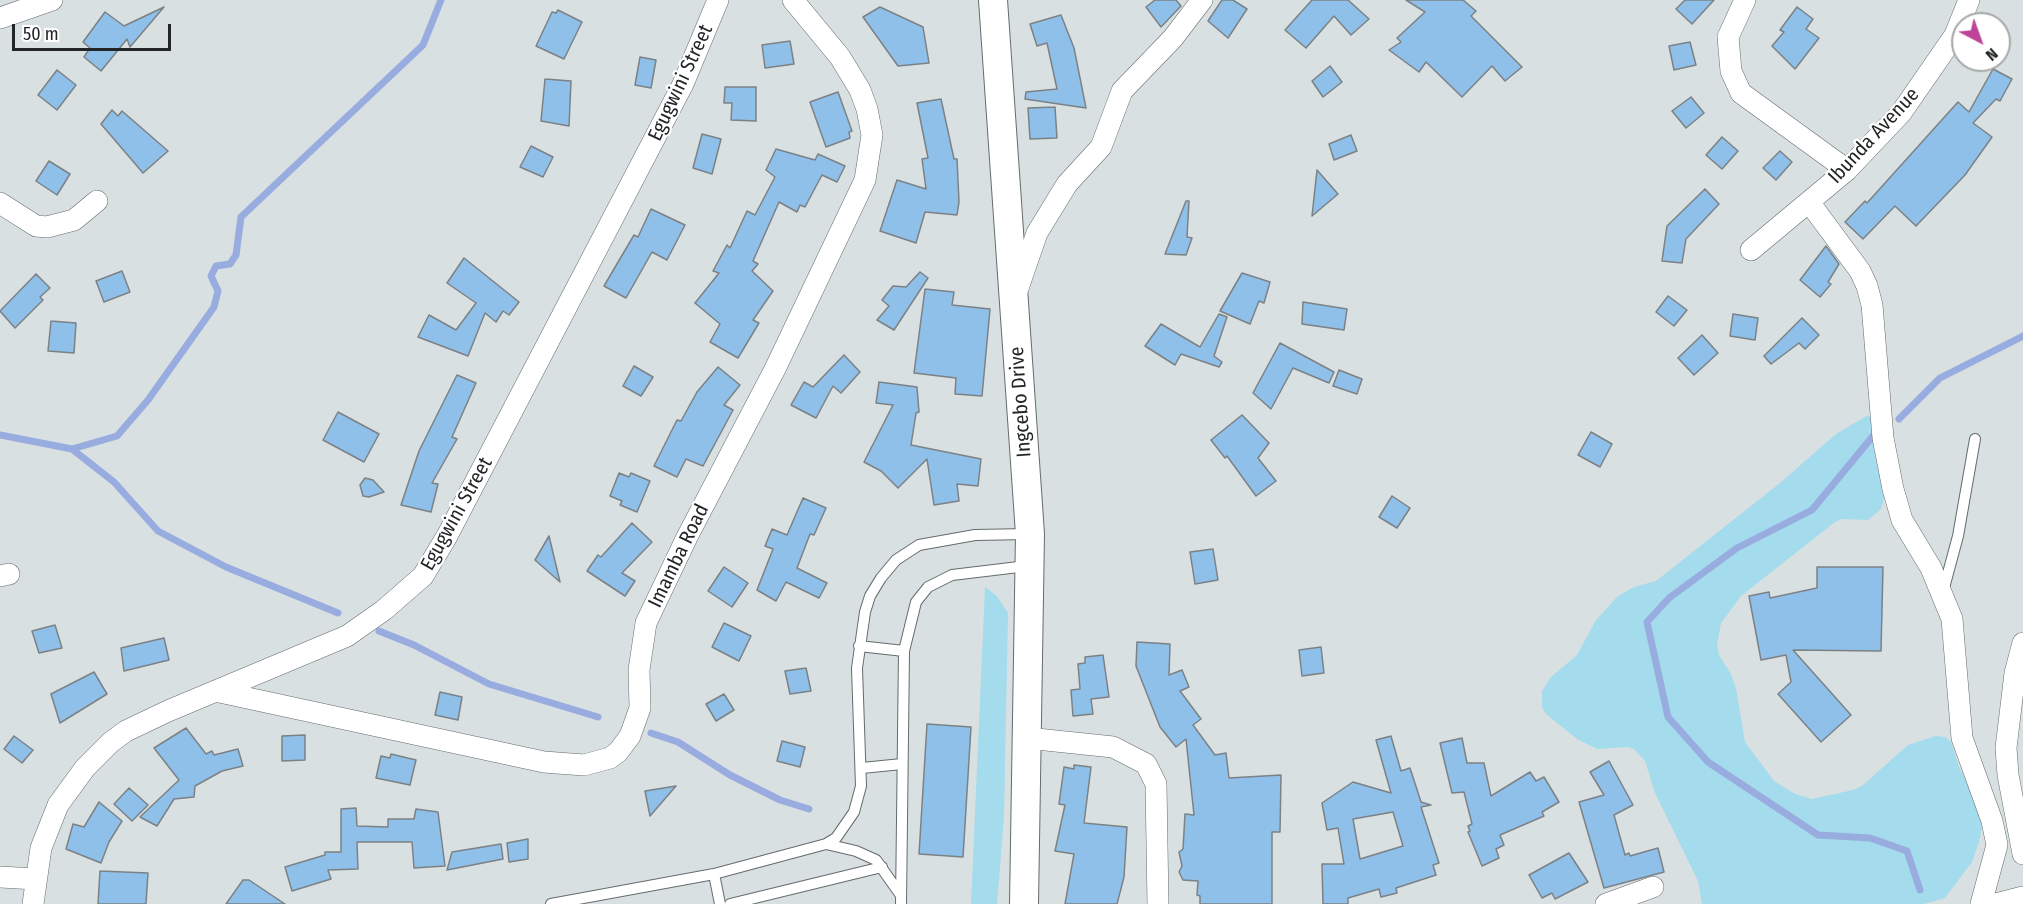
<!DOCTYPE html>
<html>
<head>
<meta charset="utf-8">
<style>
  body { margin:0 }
  #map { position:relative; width:2023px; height:904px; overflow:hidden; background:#d8e0e2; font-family:"Fira Sans Condensed",sans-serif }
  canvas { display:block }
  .north { position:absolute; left:1951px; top:12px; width:60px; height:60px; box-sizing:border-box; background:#fff; border:2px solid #a7a8a8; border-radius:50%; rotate:139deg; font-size:16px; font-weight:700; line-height:24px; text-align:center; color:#222526 }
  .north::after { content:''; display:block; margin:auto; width:21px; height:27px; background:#bd4498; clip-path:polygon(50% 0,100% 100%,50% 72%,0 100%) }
  .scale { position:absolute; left:12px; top:24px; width:159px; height:27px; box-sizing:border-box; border:3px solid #222526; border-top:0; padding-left:8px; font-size:18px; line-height:21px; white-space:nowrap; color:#222526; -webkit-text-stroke:4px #fff; paint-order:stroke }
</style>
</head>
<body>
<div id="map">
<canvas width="2023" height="904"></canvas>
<div class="north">N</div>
<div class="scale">50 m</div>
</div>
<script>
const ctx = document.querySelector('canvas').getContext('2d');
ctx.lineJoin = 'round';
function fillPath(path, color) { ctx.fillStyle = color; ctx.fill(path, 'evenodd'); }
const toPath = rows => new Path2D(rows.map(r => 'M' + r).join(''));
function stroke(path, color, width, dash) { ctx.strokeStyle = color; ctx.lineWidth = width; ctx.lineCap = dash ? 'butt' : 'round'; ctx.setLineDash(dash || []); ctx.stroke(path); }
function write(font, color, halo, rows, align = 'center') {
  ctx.font = font + ' "Fira Sans Condensed",sans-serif'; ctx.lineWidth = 4.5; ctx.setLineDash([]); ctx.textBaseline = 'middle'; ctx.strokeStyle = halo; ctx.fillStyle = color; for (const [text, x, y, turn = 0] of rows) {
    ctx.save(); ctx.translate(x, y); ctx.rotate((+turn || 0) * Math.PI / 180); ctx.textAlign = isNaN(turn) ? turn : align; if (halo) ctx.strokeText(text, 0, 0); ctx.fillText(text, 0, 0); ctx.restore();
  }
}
fillPath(toPath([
  [1868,415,1872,420,1875,456,1885,494,1881,509,1868,520,1842,519,1835,522,1741,596,1721,623,1717,645,1719,655,1731,674,1736,689,1745,742,1774,781,1795,794,1812,799,1853,790,1863,785,1908,745,1935,736,1946,737,1951,742,1959,767,1976,799,1982,826,1979,842,1972,862,1945,898,1924,904,1702,904,1698,881,1655,793,1645,761,1634,749,1628,747,1597,749,1577,739,1546,714,1542,707,1542,691,1551,677,1577,655,1596,620,1618,596,1634,587,1656,581,1780,483,1836,434],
  [985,587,997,596,1008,613,1004,816,997,904,971,904]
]), '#a4dbed');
stroke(toPath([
  [1899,419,1940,378,2023,336],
  [0,435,72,449,117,436,148,400,214,307,218,291,211,276,216,266,230,264,236,255,241,217,423,45,441,0],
  [1873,436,1812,510,1737,548,1669,598,1647,622,1668,717,1708,762,1818,835,1870,838,1907,851,1920,890],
  [72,449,114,482,158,531,226,567,338,613],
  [379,631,414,645,489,684,598,717],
  [651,733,678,742,730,775,780,800,809,809]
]), '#99ace0', 7);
const building = toPath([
  [1155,0,1176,0,1181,6,1161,27,1146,7,1155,0],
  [1222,0,1233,0,1247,9,1228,38,1208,21,1222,0],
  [1312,0,1348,0,1369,19,1351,35,1334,16,1306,48,1285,30,1312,0],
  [1406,0,1463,0,1476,11,1471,16,1522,67,1505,81,1492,66,1462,97,1426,62,1419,72,1389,50,1401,42,1397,38,1425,12,1406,0],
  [1685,0,1714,0,1692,24,1676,9,1685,0],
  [164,7,130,47,127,39,101,71,84,57,90,48,83,42,105,12,124,26,164,7],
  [880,7,923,27,929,63,898,66,863,17,880,7],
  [1797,7,1813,19,1806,29,1819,38,1795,69,1772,46,1784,32,1780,30,1797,7],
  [558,10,582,22,564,59,536,46,552,12,556,13,558,10],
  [1061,15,1074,48,1086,108,1025,99,1026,92,1057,89,1047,43,1037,46,1030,24,1061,15],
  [790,41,794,64,765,68,762,45,790,41],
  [1690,42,1696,65,1674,70,1669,46,1690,42],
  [640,57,656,60,651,88,635,85,640,57],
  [1330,66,1342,82,1323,97,1312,81,1330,66],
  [1993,69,2012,79,2000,101,1996,99,1973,123,1992,137,1965,175,1916,226,1895,206,1863,239,1845,222,1865,201,1867,203,1958,102,1969,112,1993,69],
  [57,70,76,85,57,110,38,95,57,70],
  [545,79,571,81,569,126,541,121,545,79],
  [725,87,756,87,756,121,731,120,732,103,724,103,725,87],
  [838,92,852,131,849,132,850,138,826,147,810,102,838,92],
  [1691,97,1704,113,1686,128,1672,111,1691,97],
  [941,99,954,159,957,159,959,202,957,215,925,212,916,243,880,231,897,180,926,189,922,159,928,158,917,103,941,99],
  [1055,107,1057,138,1030,139,1028,108,1055,107],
  [112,110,118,116,122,111,168,151,143,173,101,124,112,110],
  [702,134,721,139,712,174,693,168,702,134],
  [1351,135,1357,151,1334,160,1329,144,1351,135],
  [1722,137,1738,151,1722,169,1706,155,1722,137],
  [531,146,553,157,543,177,520,167,531,146],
  [776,149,815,160,818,154,845,166,837,182,822,175,805,207,800,205,797,212,779,202,753,261,758,264,752,271,773,291,753,320,759,323,738,358,710,342,720,324,695,303,719,273,713,271,727,245,730,248,747,211,755,215,775,177,766,170,776,149],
  [1780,151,1792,162,1776,180,1763,168,1780,151],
  [49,161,70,174,57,195,36,181,49,161],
  [1317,170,1338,194,1312,216,1317,170],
  [1705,189,1719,204,1686,239,1682,263,1662,261,1667,226,1705,189],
  [1186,201,1189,201,1187,237,1192,238,1186,255,1165,254,1186,201],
  [651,209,685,225,667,260,652,252,626,298,604,286,634,235,638,237,651,209],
  [1826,246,1839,264,1828,282,1831,284,1820,297,1800,280,1826,246],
  [464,258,519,302,509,315,503,311,496,322,485,313,468,356,418,337,429,315,456,330,476,303,447,283,464,258],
  [122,271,130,292,104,302,96,281,122,271],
  [920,272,928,278,894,330,877,320,889,306,882,300,893,286,906,287,920,272],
  [1242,273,1270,282,1264,303,1259,301,1250,324,1220,311,1242,273],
  [36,274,50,288,40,297,43,300,15,328,0,311,36,274],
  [925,289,954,292,952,305,990,309,982,396,955,394,956,378,914,373,925,289],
  [1668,296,1687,310,1674,326,1656,312,1668,296],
  [1303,302,1347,309,1344,330,1302,324,1303,302],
  [1219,314,1227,317,1214,356,1222,362,1219,367,1181,354,1175,365,1145,346,1161,324,1200,347,1219,314],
  [1733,314,1758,318,1755,340,1730,336,1733,314],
  [1802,318,1819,335,1805,349,1799,343,1771,364,1764,356,1802,318],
  [51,321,76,323,74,353,48,351,51,321],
  [1702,335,1718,353,1694,375,1678,358,1702,335],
  [1280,343,1334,372,1329,383,1293,368,1271,409,1253,393,1280,343],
  [844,355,860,372,841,393,833,386,816,418,791,405,804,382,813,387,844,355],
  [634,366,653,377,641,396,623,386,634,366],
  [718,367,740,385,724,405,733,410,703,466,686,459,677,477,654,466,677,420,681,421,697,392,718,367],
  [1339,370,1362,379,1357,394,1333,386,1339,370],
  [457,375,476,383,452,437,457,439,432,483,438,484,431,512,401,505,419,451,457,375],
  [879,382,917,387,919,412,916,413,911,445,981,459,978,486,957,484,959,501,934,505,927,459,898,488,881,471,864,462,893,405,876,403,879,382],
  [338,412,379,434,364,462,323,440,338,412],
  [1242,415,1269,443,1258,458,1276,481,1256,496,1227,456,1225,458,1211,440,1242,415],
  [1591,432,1612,444,1600,467,1578,455,1591,432],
  [619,473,629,477,631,473,650,481,637,512,620,505,622,501,610,496,619,473],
  [365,478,373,480,384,492,369,497,363,496,360,485,365,478],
  [1392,496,1410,508,1397,528,1379,517,1392,496],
  [803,498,826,508,814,535,810,534,797,568,827,583,819,598,786,582,776,601,757,590,773,549,765,546,772,529,787,535,803,498],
  [632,523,652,542,622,573,635,581,625,596,587,571,598,555,601,557,632,523],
  [549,536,560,582,535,560,549,536],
  [1213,549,1218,580,1195,584,1190,552,1213,549],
  [724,567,748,583,732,607,708,591,724,567],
  [1817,567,1883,567,1881,651,1793,650,1851,715,1821,742,1778,694,1791,682,1786,655,1761,660,1749,596,1769,592,1770,598,1817,588,1817,567],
  [724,623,751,636,739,661,712,647,724,623],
  [55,625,62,648,39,653,32,631,55,625],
  [164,638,169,660,124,671,121,648,164,638],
  [1137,642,1170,644,1169,675,1182,670,1189,687,1180,691,1201,719,1193,725,1215,755,1226,753,1229,778,1281,775,1280,832,1272,832,1272,904,1200,904,1200,896,1197,895,1198,881,1183,880,1179,872,1182,866,1179,852,1183,849,1185,814,1194,815,1186,739,1176,747,1160,727,1136,666,1137,642],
  [1321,647,1324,673,1302,676,1299,650,1321,647],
  [1103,655,1109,697,1091,699,1093,714,1073,716,1071,690,1080,689,1078,664,1085,663,1085,657,1103,655],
  [806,668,811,691,790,694,785,671,806,668],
  [94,672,107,694,60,723,51,694,94,672],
  [440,692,462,697,458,720,435,715,440,692],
  [724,694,734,710,716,721,706,704,724,694],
  [927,724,971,727,963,857,919,854,927,724],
  [186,728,206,754,212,751,214,755,238,749,243,766,222,771,195,786,194,797,174,799,157,826,140,817,179,780,154,748,186,728],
  [305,735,305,760,282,761,282,736,305,735],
  [14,736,33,750,22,763,4,749,14,736],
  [1391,736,1401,771,1410,768,1421,802,1431,805,1421,807,1439,863,1433,865,1436,875,1396,888,1397,893,1381,897,1379,889,1348,898,1348,904,1323,904,1322,864,1344,864,1338,828,1327,830,1322,803,1353,782,1391,793,1376,740,1391,736],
  [1393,812,1403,846,1360,859,1353,819,1393,812],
  [1462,738,1467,763,1484,763,1491,796,1530,772,1536,781,1544,777,1559,802,1542,812,1544,816,1500,835,1504,845,1496,849,1499,858,1482,866,1468,832,1470,831,1468,826,1472,824,1464,792,1452,793,1440,743,1462,738],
  [782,741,805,747,800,767,777,761,782,741],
  [391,754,416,760,410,785,376,778,381,756,390,758,391,754],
  [1609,761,1633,805,1614,815,1625,855,1629,853,1630,856,1658,848,1664,872,1604,888,1579,802,1604,795,1590,772,1609,761],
  [1074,765,1091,767,1084,823,1127,827,1124,877,1117,904,1065,904,1074,854,1055,851,1065,805,1059,804,1064,767,1074,769,1074,765],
  [676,786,650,816,645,791,676,786],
  [129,788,148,805,132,821,114,804,129,788],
  [99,802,122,821,109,842,101,863,66,849,73,824,84,827,99,802],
  [356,808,357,826,388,827,388,819,414,819,416,809,438,812,445,866,414,868,412,842,357,842,358,869,328,870,331,879,292,891,285,867,325,855,325,852,341,852,341,809,356,808],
  [528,839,528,859,509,862,507,843,528,839],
  [501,844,503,859,447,870,452,852,501,844],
  [1569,853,1588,882,1555,899,1552,893,1542,898,1529,875,1569,853],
  [100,871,148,873,146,904,98,904,100,871],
  [243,880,249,880,285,904,226,904,243,880]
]);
fillPath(building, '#8fc0e9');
stroke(building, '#7c8185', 1.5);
const service = toPath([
  [1944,588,1958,536,1975,439],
  [859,646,904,651],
  [862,768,902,764],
  [826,844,856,851,876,860,900,894],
  [714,874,720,904],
  [551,904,714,874,826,844,836,838,854,812,861,786,857,668,865,612,870,596,881,578,896,560,919,545,975,535,1028,534],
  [730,904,882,867],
  [901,904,904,651,916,602,928,587,952,575,1027,566]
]);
const minor = toPath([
  [1745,0,1728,37,1731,71,1741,93,1847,170],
  [0,18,52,0],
  [1809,202,1860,271,1867,286,1872,305,1883,438,1893,489,1902,520,1931,568,1952,619,1962,738,1992,821,1997,845,1981,904],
  [0,203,36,226,47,227,74,220,97,201],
  [1751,250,1847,170,1901,113,1955,35,1969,0],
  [1016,294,1037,233,1067,184,1101,147,1122,91,1173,38,1202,0],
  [0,576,9,574],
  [2023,643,2015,673,2006,748,2008,775,2023,854],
  [215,691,544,762,584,765,610,758,618,752,630,736,640,708,639,670,646,623,687,537,775,369,865,180,872,135,867,109,860,90,840,57,793,0],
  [1027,738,1113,747,1146,764,1156,784,1158,904],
  [0,877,36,879],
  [33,904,41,848,58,805,85,768,111,742,126,731,168,711,347,636,384,610,423,576,447,536,683,84,718,0],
  [1606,904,1653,887],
  [1996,904,2023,897]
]);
const secondary = toPath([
  [993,0,1030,534,1024,904]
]);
stroke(service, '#656b6d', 12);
stroke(minor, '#656b6d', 22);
stroke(secondary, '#656b6d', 30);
stroke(service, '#fff', 10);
stroke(minor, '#fff', 21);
stroke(secondary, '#fff', 28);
write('20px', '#222526', '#fff', [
  ["Egugwini Street",681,83,-65],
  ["Ibunda Avenue",1874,136,-47],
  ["Ingcebo Drive",1021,402,-94],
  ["Egugwini Street",457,514,-61],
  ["Imamba Road",679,556,-64]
]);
</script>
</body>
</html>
